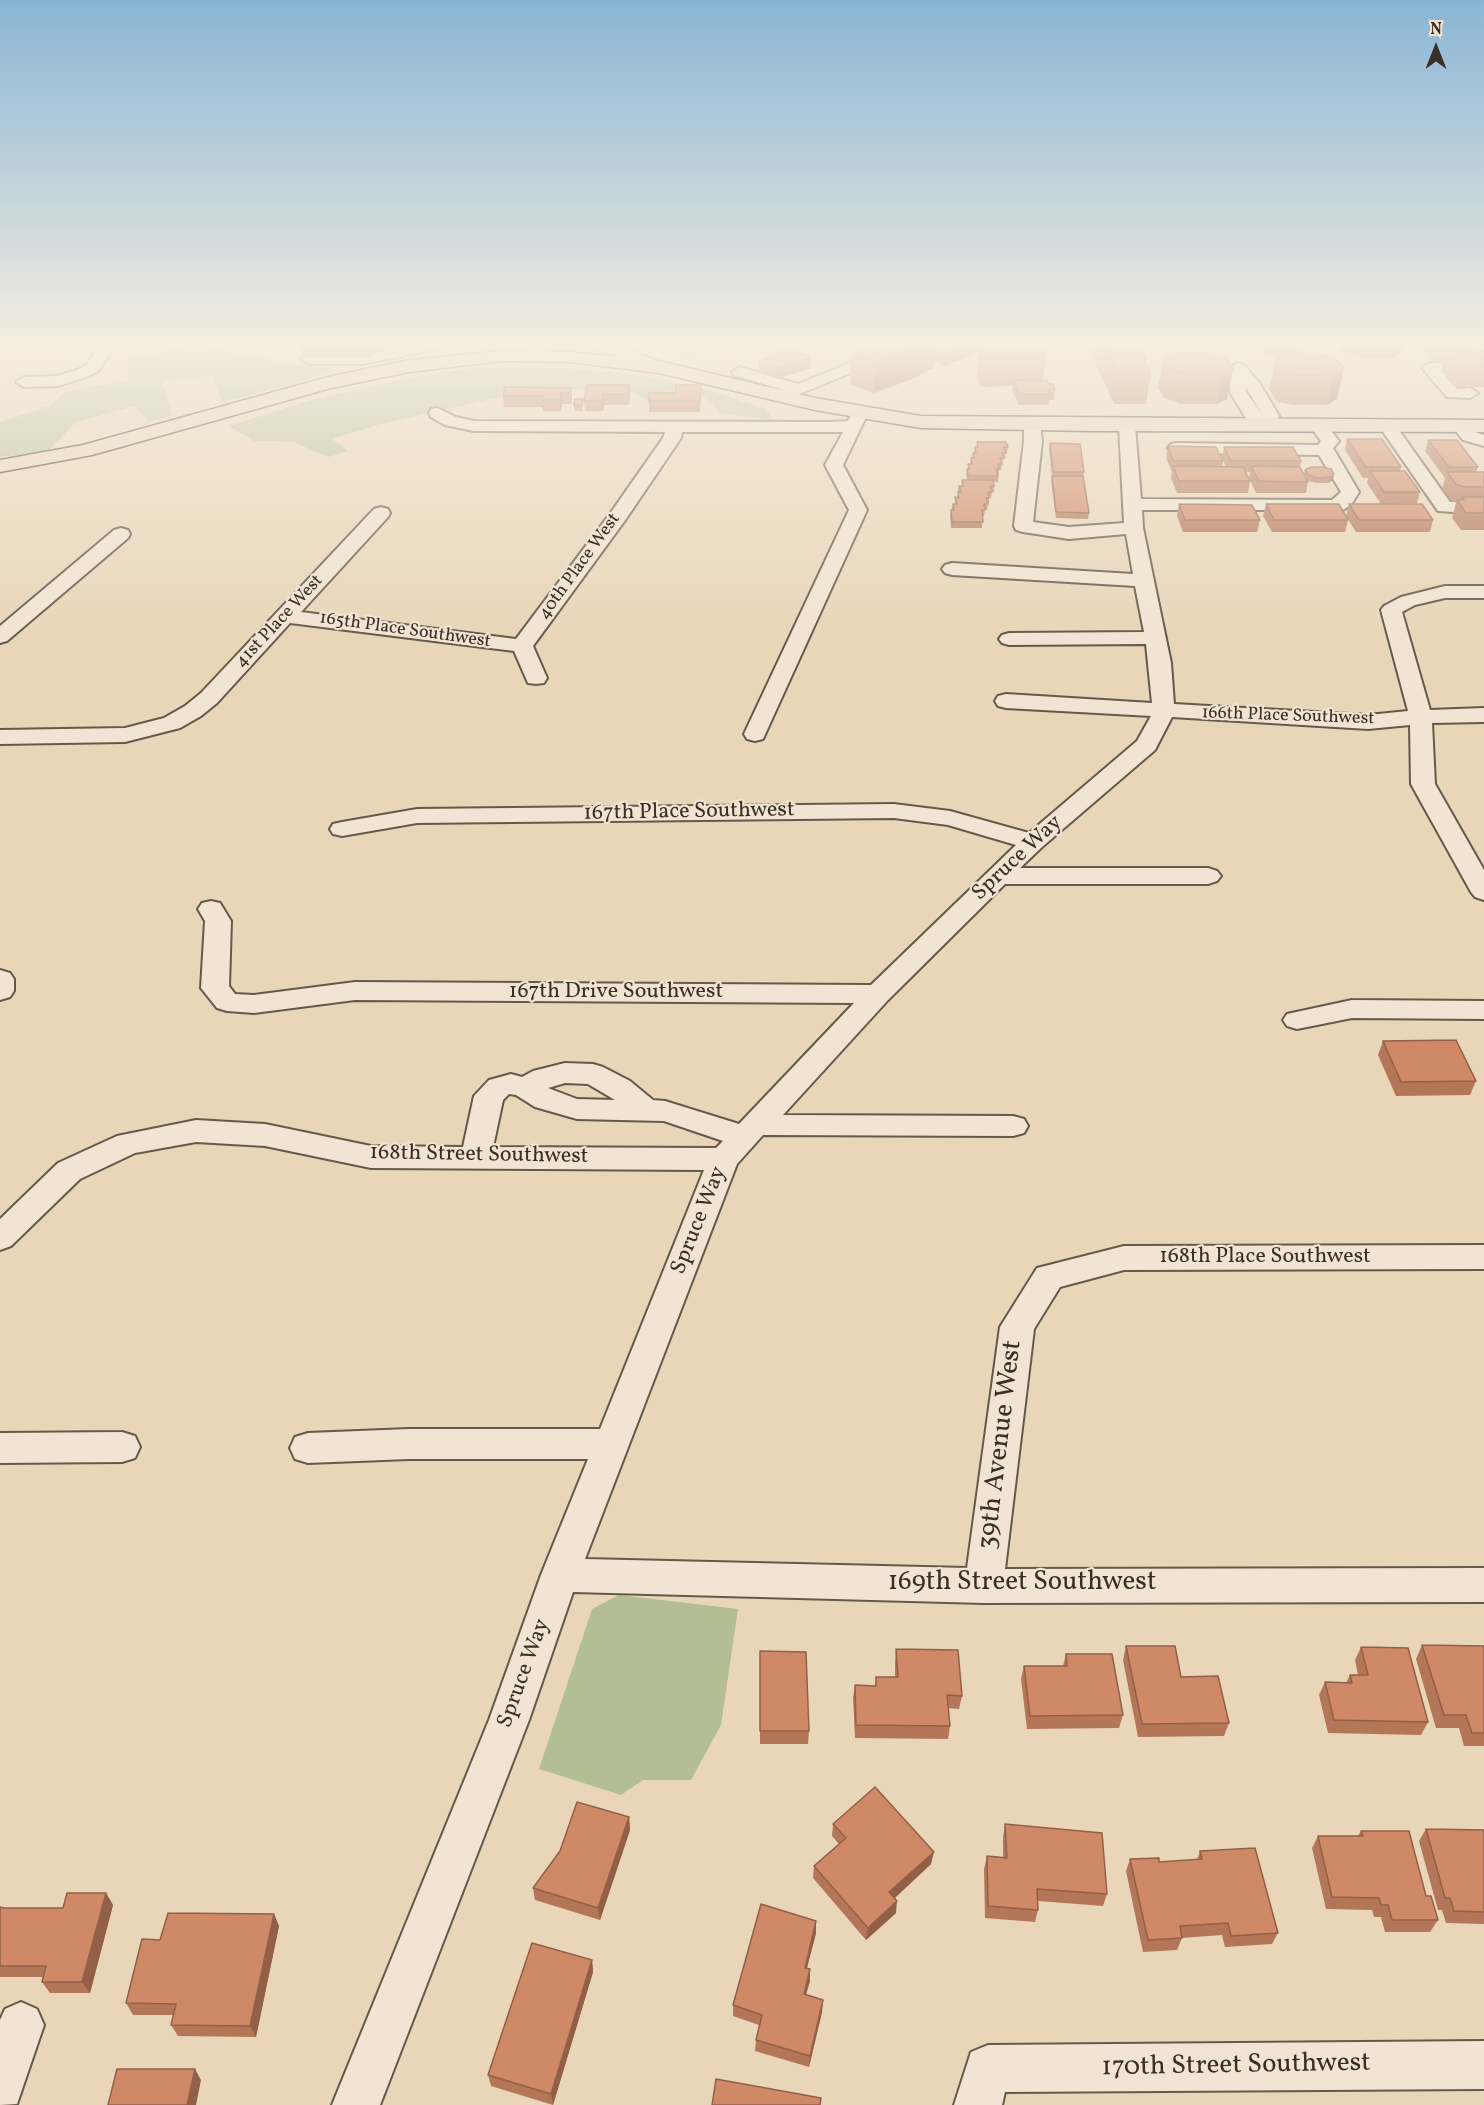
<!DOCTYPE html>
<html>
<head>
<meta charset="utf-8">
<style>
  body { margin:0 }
  #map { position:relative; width:1484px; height:2105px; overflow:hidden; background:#e9d6b9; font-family:Vollkorn,serif }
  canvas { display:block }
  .north { position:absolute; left:1406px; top:18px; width:60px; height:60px; -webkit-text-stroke:4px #f1e4d2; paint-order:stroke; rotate:0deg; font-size:16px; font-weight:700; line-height:24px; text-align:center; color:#382f26 }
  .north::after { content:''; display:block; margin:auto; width:21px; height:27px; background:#382f26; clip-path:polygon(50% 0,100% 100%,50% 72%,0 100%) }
</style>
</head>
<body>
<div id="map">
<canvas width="1484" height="2105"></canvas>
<div class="north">N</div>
</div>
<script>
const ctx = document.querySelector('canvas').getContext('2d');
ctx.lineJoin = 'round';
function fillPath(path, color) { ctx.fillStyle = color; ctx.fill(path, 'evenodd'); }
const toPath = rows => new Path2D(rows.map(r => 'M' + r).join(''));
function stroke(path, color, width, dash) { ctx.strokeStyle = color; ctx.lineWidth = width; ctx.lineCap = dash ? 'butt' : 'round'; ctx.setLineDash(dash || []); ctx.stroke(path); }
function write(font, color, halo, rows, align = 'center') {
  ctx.font = font + ' Vollkorn,serif'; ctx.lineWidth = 4.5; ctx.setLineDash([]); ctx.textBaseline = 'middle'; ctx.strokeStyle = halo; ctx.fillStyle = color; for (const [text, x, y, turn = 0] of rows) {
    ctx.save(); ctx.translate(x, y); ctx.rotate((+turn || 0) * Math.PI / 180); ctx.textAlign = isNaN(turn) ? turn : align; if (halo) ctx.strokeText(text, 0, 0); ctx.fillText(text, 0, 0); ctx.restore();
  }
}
fillPath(toPath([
  [628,343,827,343,789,354,760,347,683,356],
  [196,344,280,361,338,369,298,383,222,402,212,376,162,381,172,416,149,421,134,406,76,422,48,451,0,457,0,422,50,406,66,391,129,381,127,358],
  [480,367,566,368,646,376,712,391,766,409,773,420,720,413,702,395,666,391,649,402,634,393,576,389,505,396,381,424,332,439,349,451,328,457,294,442,254,441,229,426,307,401,423,375],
  [619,1595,738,1609,721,1725,691,1780,643,1780,621,1795,539,1769,592,1609]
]), '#b3be92');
const minor = toPath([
  [102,343,118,343,98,371,89,376,58,386,24,387,16,382,24,377,57,376,77,370,86,365,102,343],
  [419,343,452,343,444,348,362,364,309,364,301,359,309,354,362,354,419,343],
  [531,343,547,343,541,358,535,360,527,355,531,343],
  [579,343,605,343,626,349,665,364,667,367,665,370,653,370,614,355,582,346,579,343],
  [898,343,920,343,917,346,782,401,774,396,783,390,734,375,732,372,740,367,798,384,898,343],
  [1238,363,1244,365,1259,382,1279,416,1274,430,1262,430,1247,420,1230,392,1230,368,1238,363],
  [1246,387,1262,414,1246,392,1246,387],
  [1430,363,1484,363,1484,373,1443,373,1457,389,1470,388,1478,393,1470,398,1447,397,1422,368,1430,363],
  [437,408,456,417,474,421,827,422,848,421,854,409,866,409,868,413,843,465,867,510,763,739,755,741,747,739,744,734,849,510,825,465,843,432,682,432,681,438,626,519,533,646,547,678,544,683,536,684,528,683,514,651,290,623,217,703,201,716,180,728,125,742,0,744,0,730,125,728,164,718,185,706,201,693,374,509,381,507,388,509,390,513,388,517,301,612,516,639,612,511,663,438,665,432,474,431,445,425,431,417,429,413,431,409,437,408],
  [1032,420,1038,421,1040,425,1042,441,1033,522,1069,527,1124,523,1119,426,1121,422,1133,422,1135,426,1141,499,1332,500,1341,492,1319,455,1177,453,1171,452,1168,448,1171,444,1177,443,1318,445,1321,441,1310,426,1312,422,1318,421,1324,422,1339,441,1333,448,1359,492,1351,505,1343,510,1142,510,1143,528,1171,663,1174,704,1368,715,1408,711,1381,610,1384,606,1401,597,1445,586,1484,586,1484,598,1445,598,1415,605,1402,612,1430,710,1484,708,1484,722,1432,723,1435,784,1484,870,1484,900,1475,897,1471,892,1411,784,1410,725,1368,729,1172,717,1155,750,1042,847,1020,868,1208,868,1217,871,1221,876,1217,881,1208,884,1005,884,888,1000,783,1115,1013,1116,1024,1119,1028,1126,1024,1133,1013,1136,763,1135,737,1164,585,1559,967,1568,1000,1327,1037,1268,1124,1246,1484,1245,1484,1269,1124,1270,1060,1287,1034,1329,1005,1569,1484,1568,1484,1602,984,1603,573,1592,529,1720,380,2105,332,2105,489,1720,541,1575,588,1459,409,1459,308,1463,295,1459,290,1448,295,1437,308,1433,409,1429,600,1429,704,1170,371,1168,265,1146,196,1142,135,1153,80,1179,11,1246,0,1250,0,1219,58,1163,117,1136,196,1120,265,1124,371,1146,463,1147,474,1096,489,1080,511,1074,522,1077,533,1071,565,1063,593,1064,603,1067,630,1081,653,1100,665,1101,739,1124,854,1003,355,1000,254,1013,227,1011,217,1008,201,988,205,921,198,909,202,903,211,901,220,903,231,921,229,986,235,994,254,995,355,982,871,985,1016,845,948,825,894,818,417,823,342,836,333,834,330,829,333,824,342,822,417,809,894,804,950,811,1029,833,1137,741,1151,716,1006,708,998,706,995,701,998,696,1006,694,1152,703,1146,644,1009,645,1002,643,999,639,1002,635,1009,633,1144,632,1135,586,952,575,945,573,942,569,945,565,952,563,1133,574,1126,534,1069,539,1023,532,1016,530,1014,526,1024,441,1024,425,1026,421,1032,420],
  [565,1083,588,1084,615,1100,577,1099,548,1088,565,1083],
  [509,1094,516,1095,535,1107,577,1119,664,1121,723,1141,716,1148,493,1147,503,1100,509,1094],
  [1387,421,1393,422,1450,502,1484,502,1484,514,1438,511,1379,426,1381,422,1387,421],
  [1460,421,1466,422,1475,432,1484,435,1484,446,1463,440,1452,426,1454,422,1460,421],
  [121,528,128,530,130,534,128,538,7,641,0,643,0,626,114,530,121,528],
  [0,970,10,973,14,979,14,991,10,997,0,1000,0,970],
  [1352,1000,1484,1001,1484,1019,1352,1018,1297,1029,1287,1026,1283,1020,1287,1014,1352,1000],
  [122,1432,135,1436,140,1447,135,1458,122,1462,0,1463,0,1433,122,1432],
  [21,2002,37,2009,44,2025,17,2104,0,2105,0,2020,5,2009,21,2002],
  [1484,2041,1484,2089,1005,2092,1002,2105,954,2105,971,2052,988,2045,1484,2041]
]);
const major = toPath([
  [502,351,570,352,659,361,815,398,921,416,1484,420,1484,432,1090,431,921,428,815,410,659,373,570,362,502,361,409,372,331,388,92,455,0,472,0,460,83,445,328,377,409,360,502,351]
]);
stroke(minor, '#64594b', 4);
stroke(major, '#382f26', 3);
fillPath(minor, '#f1e4d2');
fillPath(major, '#e9d6b9');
fillPath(toPath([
  [382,343,383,348,381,353,371,354,370,357,302,357,300,346],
  [993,343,1047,354,1043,381,1049,384,1055,390,1054,400,1049,400,1048,405,1019,405,1012,391,1013,386,980,387,977,376,979,352,944,366,934,362,934,367,912,379,874,393,850,384,852,355,993,345],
  [1088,343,1134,343,1146,359,1145,363,1151,374,1146,404,1114,404,1095,363,1096,358,1094,358],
  [1235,343,1304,343,1302,354,1344,369,1337,399,1327,405,1293,405,1277,402,1269,389,1276,359,1277,358,1267,357,1259,345],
  [1333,343,1404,343,1401,354,1392,358,1359,358,1338,351,1340,345,1332,345],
  [1424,343,1470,343,1470,345,1477,351,1484,351,1484,387,1454,387,1441,371,1444,361,1433,361,1429,356,1429,354,1427,354,1423,348],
  [811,357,811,368,777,379,759,372,759,362],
  [1163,358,1226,358,1227,399,1216,404,1180,404,1164,398,1158,388],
  [629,385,630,395,629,405,604,405,603,411,585,411,584,401],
  [701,385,700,412,649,412,649,401],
  [571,388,572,399,571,404,562,404,560,411,543,411,542,407,504,407,503,396],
  [583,399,582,411,575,411,574,405],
  [1347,439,1401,467,1400,471,1420,492,1417,503,1381,504,1367,483,1368,478,1363,478,1345,450],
  [1428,440,1478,467,1476,472,1484,472,1484,530,1461,530,1452,518,1456,503,1451,501,1442,489,1445,478,1425,451],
  [977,442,1008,447,1007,453,1006,453,1005,459,1003,459,1001,470,999,470,998,482,993,482,994,486,994,492,992,492,991,498,989,498,989,503,988,503,987,510,985,510,984,516,982,516,982,528,951,528,950,515,953,504,955,504,955,497,957,498,959,486,962,486,962,480,967,480,966,475,967,469,968,469,968,464,970,464,971,458,972,458,973,453,974,453,975,447,977,447],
  [1050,443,1084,472,1083,478,1089,513,1088,519,1056,518,1051,481,1052,476,1049,449],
  [1168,446,1223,461,1222,467,1226,467,1222,458,1224,447,1301,461,1300,467,1304,474,1305,470,1322,467,1333,480,1328,483,1316,483,1308,481,1306,493,1256,493,1249,478,1250,472,1246,472,1250,481,1248,493,1177,493,1171,478,1172,472,1166,458],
  [1179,504,1260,520,1257,532,1183,532,1177,516],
  [1266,504,1348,520,1345,532,1272,532,1263,516],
  [1349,504,1433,520,1430,532,1356,532,1346,516],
  [1383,1041,1476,1081,1470,1095,1396,1096,1378,1055],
  [1422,1645,1484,1646,1484,1746,1464,1746,1459,1728,1436,1728,1416,1659],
  [1126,1646,1181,1677,1229,1723,1224,1736,1138,1737,1123,1660],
  [1361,1647,1428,1722,1421,1735,1328,1733,1319,1695,1325,1682,1346,1683,1350,1675,1358,1675,1355,1660],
  [896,1649,962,1696,959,1709,948,1708,950,1726,948,1739,855,1738,853,1698,855,1685,875,1686,876,1677,895,1677,895,1663],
  [760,1651,809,1731,808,1744,760,1744],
  [1066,1654,1123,1715,1119,1728,1027,1729,1021,1679,1024,1666,1063,1666],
  [629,1817,630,1830,600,1920,535,1900,533,1888],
  [833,1824,931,1864,895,1898,896,1913,866,1940,813,1878,814,1866,839,1844,832,1836],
  [1005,1824,1107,1894,1103,1906,1038,1901,1038,1910,1035,1922,985,1918,984,1869,987,1856,1003,1857,1003,1837],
  [1426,1829,1484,1830,1484,1924,1446,1923,1442,1910,1438,1910,1419,1841],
  [1361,1831,1426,1896,1438,1920,1430,1932,1385,1932,1381,1917,1374,1917,1372,1910,1326,1909,1312,1848,1318,1836,1358,1836],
  [1200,1851,1278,1933,1272,1944,1225,1947,1222,1935,1182,1938,1177,1950,1143,1952,1126,1871,1130,1859,1159,1862,1197,1860],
  [106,1893,113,1905,90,1993,50,1993,42,1982,43,1977,0,1977,0,1907,4,1908,63,1908],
  [274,1914,279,1926,256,2037,178,2036,171,2025,174,2015,133,2015,126,2003,160,1940],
  [816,1921,816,1933,807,1968,810,1969,810,1981,806,1994,822,2012,809,2067,755,2051,756,2040,759,2025,733,2016,733,2005],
  [592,1960,593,1972,553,2105,491,2086,488,2075]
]), '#b37658');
fillPath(toPath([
  [382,343,383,348,381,353,371,354,370,357,368,347,369,344],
  [926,343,935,343,934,367,912,379,874,393,875,363],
  [976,343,990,343,989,348,979,346,979,352,944,366,945,355],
  [1396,343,1404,343,1401,354,1392,358],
  [811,357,811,368,777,379,777,368],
  [1233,369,1227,399,1216,404,1222,374],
  [1344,369,1337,399,1327,405,1334,374],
  [629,385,630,395,629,405,628,394],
  [571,388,572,399,571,404,570,393],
  [561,393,562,404,560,411,560,400],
  [603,394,604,405,603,411,602,401],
  [1334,474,1333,480,1328,483,1330,477],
  [629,1817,630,1830,600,1920,598,1908],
  [934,1852,931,1864,888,1904,889,1892],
  [106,1893,113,1905,90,1993,82,1982],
  [897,1901,896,1913,866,1940,868,1928],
  [274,1914,279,1926,256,2037,250,2026],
  [816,1921,816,1933,804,1979,805,1968],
  [592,1960,593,1972,553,2105,551,2094],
  [810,1969,810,1981,803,2005,804,1994],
  [823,2000,822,2012,809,2067,810,2056],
  [195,2069,201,2080,196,2105,187,2105]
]), '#926047');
const building = toPath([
  [302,343,377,343,369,344,368,347,300,346,302,343],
  [880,343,926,343,914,349,875,363,852,355,880,343],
  [935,343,976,343,945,355,935,352,935,343],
  [993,343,1042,343,1047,354,982,357,979,346,994,345,993,343],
  [1104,343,1134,343,1136,346,1139,346,1146,359,1143,359,1151,374,1119,374,1104,343],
  [1430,343,1470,343,1459,343,1461,345,1472,345,1477,351,1436,351,1431,346,1442,345,1441,343,1430,343],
  [787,348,811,357,777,368,759,362,787,348],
  [1447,351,1484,351,1484,366,1459,366,1447,351],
  [1174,353,1208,353,1226,358,1233,369,1222,374,1185,374,1169,368,1163,358,1174,353],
  [1286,354,1320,354,1336,359,1344,369,1334,374,1300,375,1284,371,1276,359,1286,354],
  [1013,380,1047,381,1049,384,1053,384,1055,390,1048,390,1050,394,1020,394,1013,380],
  [587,385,629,385,628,394,603,394,602,401,584,401,587,385],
  [676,385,701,385,700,401,649,401,649,393,676,393,676,385],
  [505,387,571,388,570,393,561,393,560,400,542,400,543,396,503,396,505,387],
  [575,399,583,399,582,405,574,405,575,399],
  [1347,439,1382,439,1401,467,1366,467,1347,439],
  [1428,440,1457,440,1478,467,1449,467,1428,440],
  [977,442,1006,442,1008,447,1004,447,1006,453,1002,453,1004,458,1000,458,1002,464,998,464,999,469,996,469,998,476,968,476,967,469,969,469,968,464,972,464,971,458,974,458,973,453,976,453,975,447,978,447,977,442],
  [1050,443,1080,444,1084,472,1053,472,1050,443],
  [1168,446,1216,447,1223,461,1173,461,1168,446],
  [1224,447,1293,447,1301,461,1231,461,1224,447],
  [1173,466,1243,467,1250,481,1179,481,1173,466],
  [1251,466,1300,467,1308,482,1259,481,1251,466],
  [1311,467,1322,467,1331,469,1334,474,1330,477,1318,478,1308,475,1305,470,1311,467],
  [1370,471,1405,471,1420,492,1384,492,1370,471],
  [1447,472,1484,472,1484,487,1464,487,1456,484,1447,472],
  [1052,476,1083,476,1089,513,1056,512,1052,476],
  [962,480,993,480,994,486,990,486,992,492,988,492,989,498,986,498,988,504,984,504,985,510,982,510,983,522,952,522,951,510,954,510,953,504,957,504,955,497,959,498,958,492,961,492,959,486,963,486,962,480],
  [1462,497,1484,497,1484,513,1466,513,1457,500,1464,500,1462,497],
  [1179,504,1252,505,1260,520,1185,520,1179,504],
  [1266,504,1339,504,1348,520,1274,520,1266,504],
  [1349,504,1422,504,1433,520,1359,520,1349,504],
  [1456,1040,1476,1081,1401,1082,1383,1041,1456,1040],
  [1422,1645,1484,1646,1484,1733,1472,1733,1466,1715,1444,1715,1422,1645],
  [1126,1646,1175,1646,1181,1677,1218,1676,1229,1723,1142,1724,1126,1646],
  [1361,1647,1408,1648,1428,1722,1334,1720,1325,1682,1352,1683,1350,1675,1368,1675,1361,1647],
  [896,1649,958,1650,962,1696,947,1695,950,1726,856,1725,855,1685,876,1686,876,1677,898,1677,896,1649],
  [760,1651,806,1652,809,1731,760,1731,760,1651],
  [1066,1654,1112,1654,1123,1715,1030,1716,1024,1666,1067,1666,1066,1654],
  [875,1787,934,1852,889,1892,897,1901,868,1928,814,1866,846,1838,833,1824,875,1787],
  [577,1802,629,1817,598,1908,533,1888,560,1851,577,1802],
  [1005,1824,1102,1833,1107,1894,1037,1889,1038,1910,988,1906,987,1856,1007,1858,1005,1824],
  [1426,1829,1484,1830,1484,1912,1454,1911,1450,1898,1445,1898,1426,1829],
  [1361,1831,1409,1831,1426,1896,1431,1896,1438,1920,1392,1920,1388,1905,1381,1905,1379,1898,1332,1897,1318,1836,1363,1836,1361,1831],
  [1255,1848,1278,1933,1231,1936,1228,1923,1180,1926,1182,1938,1148,1940,1130,1859,1159,1858,1159,1862,1202,1859,1200,1851,1255,1848],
  [67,1893,106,1893,82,1982,42,1982,46,1966,0,1966,0,1907,4,1908,63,1908,67,1893],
  [761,1904,816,1921,805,1968,810,1969,804,1994,823,2000,810,2056,756,2040,762,2015,733,2005,761,1904],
  [168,1913,274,1914,250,2026,171,2025,176,2004,126,2003,142,1939,160,1940,168,1913],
  [532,1943,592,1960,551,2094,488,2075,532,1943],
  [117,2069,195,2069,187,2105,108,2105,117,2069],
  [716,2079,821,2098,820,2105,712,2105,716,2079]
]);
fillPath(building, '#d08966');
stroke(building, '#926047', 1.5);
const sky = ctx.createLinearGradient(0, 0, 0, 638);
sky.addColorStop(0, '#89b5d5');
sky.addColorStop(0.54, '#f5ede0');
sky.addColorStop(1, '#f5ede000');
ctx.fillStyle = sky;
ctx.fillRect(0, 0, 1484, 638);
write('18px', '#382f26', '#f1e4d2', [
  ["40th Place West",580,567,-54],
  ["41st Place West",280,622,-47],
  ["165th Place Southwest",405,631,8],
  ["166th Place Southwest",1288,717,2]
]);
write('22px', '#382f26', '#f1e4d2', [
  ["167th Place Southwest",689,813,-1],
  ["Spruce Way",1018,859,-43],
  ["167th Drive Southwest",616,993],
  ["168th Street Southwest",479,1156,1],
  ["Spruce Way",700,1221,-68],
  ["168th Place Southwest",1265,1258],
  ["Spruce Way",525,1674,-70]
]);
write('27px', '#382f26', '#f1e4d2', [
  ["39th Avenue West",1002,1445,-83],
  ["169th Street Southwest",1022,1584],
  ["170th Street Southwest",1236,2067,-1]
]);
</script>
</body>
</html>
